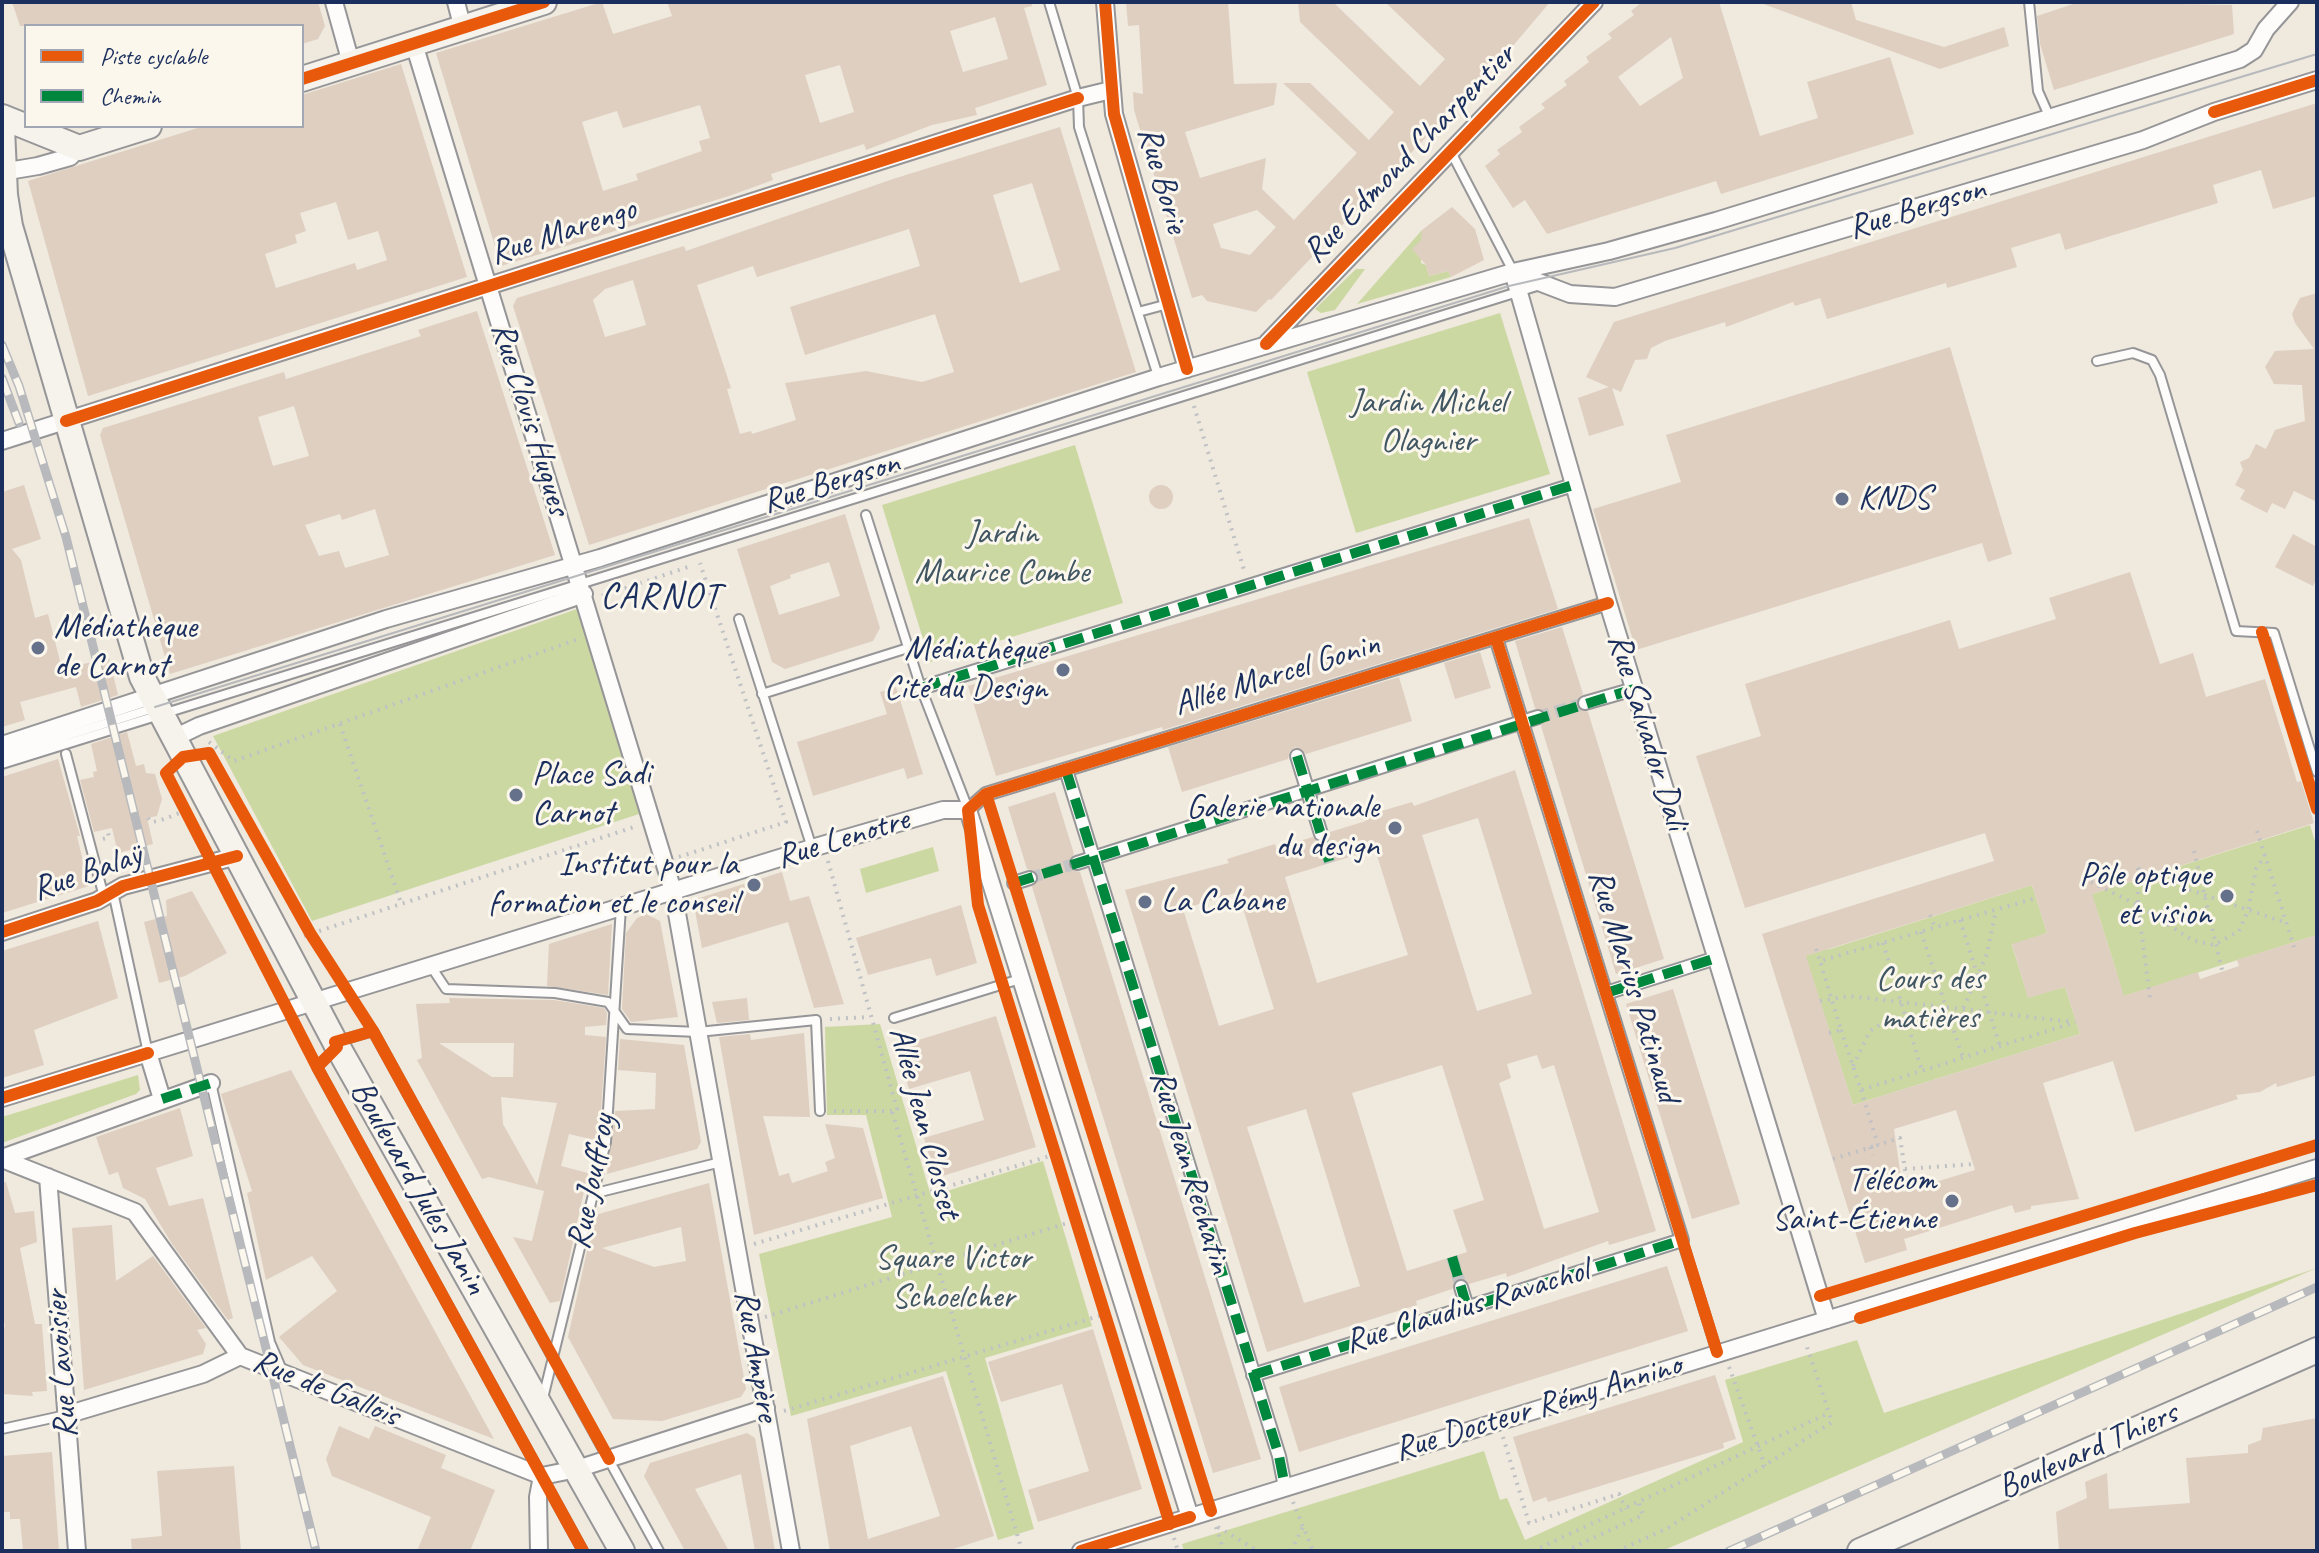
<!DOCTYPE html>
<html>
<head>
<meta charset="utf-8">
<style>
  body { margin:0 }
  #map { position:relative; width:2319px; height:1553px; overflow:hidden; background:#efe9de; font-family:Caveat,sans-serif }
  canvas { display:block }
  .frame { position:absolute; inset:0; border:4px solid #1b2f5e; pointer-events:none }
  .legend { position:absolute; left:24px; top:24px; width:280px; height:104px; box-sizing:border-box; background:#fbf7ec; border:2px solid #a1a7b3; margin:0; padding:10px 14px; list-style:none; font-size:24px; color:#1b2f5e }
  .legend li { display:flex; align-items:center; gap:16px; height:40px }
  .legend b { width:40px; border:2px solid #a1a7b3 }
</style>
</head>
<body>
<div id="map">
<canvas width="2319" height="1553"></canvas>
<div class="frame"></div>
<ul class="legend">
<li><b style="height:10px;background:#e8590c"></b>Piste cyclable</li>
<li><b style="height:10px;background:#00873e"></b>Chemin</li>
</ul>
</div>
<script>
const ctx = document.querySelector('canvas').getContext('2d');
ctx.lineJoin = 'round';
function fillPath(path, color) { ctx.fillStyle = color; ctx.fill(path, 'evenodd'); }
const toPath = rows => new Path2D(rows.map(r => 'M' + r).join(''));
function stroke(path, color, width, dash) { ctx.strokeStyle = color; ctx.lineWidth = width; ctx.lineCap = dash ? 'butt' : 'round'; ctx.setLineDash(dash || []); ctx.stroke(path); }
function write(font, color, halo, rows, align = 'center') {
  ctx.font = font + ' Caveat,sans-serif'; ctx.lineWidth = 6; ctx.setLineDash([]); ctx.textBaseline = 'middle'; ctx.strokeStyle = halo; ctx.fillStyle = color; for (const [text, x, y, turn = 0] of rows) {
    ctx.save(); ctx.translate(x, y); ctx.rotate((+turn || 0) * Math.PI / 180); ctx.textAlign = isNaN(turn) ? turn : align; if (halo) ctx.strokeText(text, 0, 0); ctx.fillText(text, 0, 0); ctx.restore();
  }
}
fillPath(toPath([
  [1422,230,1421,263,1426,265,1429,276,1448,271,1451,277,1357,304],
  [1356,269,1365,269,1335,310,1321,313,1315,309],
  [1500,313,1550,474,1356,533,1307,372],
  [1075,445,1123,603,930,662,882,505],
  [577,609,642,813,312,921,213,736],
  [2310,825,2317,848,2317,935,2086,1008,2117,974,2098,913,2060,924,2054,906],
  [933,847,939,871,866,893,860,869],
  [2032,885,2047,933,2012,945,2028,997,2065,987,2080,1034,1853,1105,1804,952,1830,949],
  [880,1024,931,1196,1043,1161,1092,1326,985,1358,1034,1529,998,1540,946,1371,791,1416,759,1254,892,1217,866,1115,827,1115,825,1027],
  [138,1075,140,1090,136,1094,2,1143,2,1117],
  [2317,1268,1662,1551,1184,1551,1182,1544,1484,1451,1500,1500,1507,1498,1525,1540,1743,1442,1725,1380,1857,1340,1884,1413]
]), '#ccd8a2');
fillPath(toPath([
  [12,2,318,2,325,26,318,39,302,44,302,26,20,26],
  [602,2,613,34,672,16,667,2,1032,2,1032,6,1024,8,1047,85,975,108,977,115,932,125,866,150,864,144,771,174,773,180,729,196,501,266,436,53],
  [995,17,1008,59,963,72,950,31],
  [840,65,854,112,820,123,805,75],
  [700,105,710,138,699,141,702,151,636,174,638,180,603,191,582,122,617,111,623,128],
  [1126,2,1228,2,1234,84,1277,83,1274,105,1185,132,1200,178,1266,158,1262,189,1294,220,1357,153,1283,83,1310,83,1369,140,1394,112,1300,22,1298,2,1333,2,1420,86,1445,59,1385,2,1550,2,1512,47,1271,300,1269,299,1256,312,1207,301,1202,295,1192,298,1134,110,1133,92,1143,94,1139,25,1128,26],
  [1257,210,1276,227,1250,255,1221,248,1213,224],
  [1642,2,1719,2,1760,136,1818,118,1807,82,1890,57,1914,134,1721,194,1716,181,1547,234,1525,200,1513,208,1485,166,1500,154,1497,150,1522,132,1519,127,1545,108,1541,104,1567,85,1564,81,1589,62,1586,57,1612,38,1608,34,1634,15,1631,11],
  [1671,37,1683,78,1640,106,1618,77],
  [1758,2,1851,2,1856,20,1944,47,2004,27,2009,46,1940,69],
  [2079,2,2232,5,2234,34,2054,90,2040,44,2037,16],
  [401,64,467,277,88,396,28,181,204,126,302,126,302,95],
  [336,202,348,240,378,231,387,260,357,270,355,263,276,288,265,254,297,243,295,235,306,231,300,213],
  [2317,103,2317,196,2273,209,2261,170,2213,185,2218,203,2065,250,2060,233,2011,248,2017,267,1947,288,1946,283,1827,319,1820,298,1795,306,1793,302,1726,327,1725,322,1665,341,1651,348,1647,359,1635,360,1621,392,1612,388,1624,425,1589,436,1578,398,1609,387,1586,377,1614,322],
  [1060,127,1136,372,589,545,513,306,517,298,684,246,686,251,893,179],
  [1032,183,1060,270,1020,283,993,195],
  [909,229,920,266,790,307,805,355,935,314,954,372,922,382,866,371,785,383,796,420,752,434,751,431,740,434,727,389,731,388,697,285,753,266,757,277],
  [633,280,646,325,605,337,593,300,605,289],
  [1452,207,1475,229,1484,260,1451,277,1448,271,1429,276,1426,265,1412,249,1421,240,1422,230],
  [2317,293,2317,502,2294,491,2285,509,2272,503,2267,513,2240,499,2245,490,2235,485,2243,470,2240,462,2249,458,2256,444,2266,449,2275,430,2305,421,2302,385,2274,384,2265,367,2275,351,2314,349,2295,323,2292,314,2300,298],
  [477,311,555,555,170,674,100,435,103,428,284,372,286,379,421,336,418,330],
  [294,406,309,456,273,466,258,417],
  [375,509,389,555,345,568,339,551,319,556,305,525,340,514,342,520],
  [1950,347,2012,554,1988,562,1982,543,1636,650,1593,509,1681,482,1666,435],
  [24,485,41,539,12,549,21,560,35,618,48,614,62,669,109,658,118,695,81,707,76,687,20,702,25,720,2,727,2,492],
  '1149 497a12 12 0 1 1 24 0a12 12 0 1 1-24 0Z',
  [845,514,880,628,873,641,785,669,772,662,737,549],
  [829,562,840,596,779,615,770,586,791,578,790,575],
  [1529,518,1558,609,1163,730,1162,727,996,776,968,686],
  [2293,534,2317,547,2317,578,2313,586,2275,567],
  [2130,572,2160,664,2193,653,2206,697,2265,679,2297,782,2301,781,2314,823,2092,894,2124,996,2198,972,2200,979,2239,966,2237,960,2317,935,2317,1075,2277,1087,2276,1083,2260,1092,2236,1095,2238,1099,2135,1132,2113,1061,2043,1083,2079,1199,2031,1206,2031,1209,2015,1213,2012,1205,1904,1239,1907,1250,1865,1263,1762,934,1994,861,1985,833,1745,908,1696,756,1761,736,1745,684,1950,620,1959,649,2056,619,2049,598],
  [2032,885,2047,933,2012,944,2028,998,2065,987,2080,1034,1853,1105,1806,956],
  [1956,1110,1975,1170,1903,1192,1894,1129],
  [1562,627,1583,694,1577,700,1577,706,1588,712,1664,959,1616,974,1541,726,1547,715,1535,708,1515,641],
  [1480,652,1491,688,1455,699,1444,663],
  [1399,677,1412,721,1306,754,1295,747,1290,751,1288,759,1182,792,1168,747],
  [896,687,923,774,907,779,904,768,813,796,797,742,887,714,880,692],
  [127,732,136,766,144,764,146,773,155,774,162,799,157,816,147,818,153,844,118,853,112,828,94,832,80,780,94,777,93,772,97,771,91,744],
  [58,759,80,836,77,836,89,886,2,913,2,777],
  [1515,770,1656,1231,1609,1245,1608,1241,1507,1277,1506,1273,1469,1284,1458,1279,1452,1289,1416,1301,1417,1305,1267,1352,1125,890,1229,863,1227,859,1275,844,1276,848,1313,837,1323,843,1330,832,1366,821,1365,816,1412,802,1414,806],
  [1478,818,1532,994,1477,1011,1422,835],
  [1375,849,1408,955,1317,983,1285,877],
  [1238,892,1274,1009,1219,1026,1183,909],
  [1537,1055,1542,1069,1554,1065,1599,1212,1544,1229,1499,1083,1511,1078,1507,1064],
  [1442,1065,1484,1200,1453,1210,1467,1252,1407,1271,1352,1093],
  [1306,1109,1360,1286,1304,1303,1247,1127],
  [1055,792,1074,854,1068,865,1072,870,1080,872,1261,1459,1213,1473,1032,887,1039,876,1035,871,1027,869,1008,807],
  [782,872,790,901,809,896,844,1004,814,1008,788,922,702,948,693,900],
  [192,891,227,953,185,976,159,983,144,922,167,916,166,900],
  [961,905,977,963,936,976,931,958,868,975,856,938],
  [646,914,660,921,678,1017,631,1022,622,1009,626,933,637,918],
  [98,921,118,998,34,1030,44,1065,2,1078,2,951],
  [612,924,608,995,547,986,549,944],
  [1673,989,1740,1204,1692,1219,1626,1004],
  [449,998,554,1000,604,1008,607,1013,606,1025,585,1027,585,1035,606,1037,599,1141,569,1134,561,1166,588,1173,560,1301,550,1303,513,1237,532,1241,544,1191,489,1177,482,1179,417,1060,422,1058,416,1004,450,1003],
  [439,1043,514,1043,513,1077,492,1077],
  [501,1097,557,1103,537,1185,503,1124],
  [747,998,749,1020,717,1023,712,1002],
  [996,1016,1036,1147,936,1178,924,1138,984,1120,970,1071,909,1089,896,1047],
  [804,1033,810,1117,763,1116,779,1176,789,1173,792,1183,828,1171,825,1162,835,1158,825,1124,863,1128,883,1198,754,1235,719,1037,750,1034,751,1040],
  [620,1039,684,1045,701,1142,697,1149,607,1174,615,1111,655,1109,656,1073,618,1070],
  [291,1070,398,1264,494,1439,303,1365,279,1337,337,1291,312,1256,266,1280,247,1193,252,1191,221,1094],
  [180,1108,193,1156,156,1168,169,1206,203,1198,233,1318,228,1320,172,1244,145,1199,123,1188,118,1172,109,1175,96,1137],
  [6,1182,15,1213,34,1211,37,1242,20,1248,35,1324,42,1324,47,1391,32,1392,33,1396,2,1394,2,1328,5,1327,2,1310,2,1183],
  [709,1183,746,1389,741,1397,662,1421,613,1419,568,1337,595,1215],
  [681,1227,686,1261,654,1267,602,1248],
  [112,1225,116,1281,153,1256,206,1328,197,1330,206,1344,203,1354,84,1390,72,1228],
  [1667,1266,1688,1331,1299,1452,1279,1387],
  [1093,1329,1142,1489,1038,1522,1028,1490,1089,1471,1062,1384,1001,1402,988,1362],
  [1715,1375,1736,1439,1723,1443,1724,1448,1548,1502,1546,1497,1533,1502,1513,1437],
  [943,1376,994,1536,947,1551,830,1551,807,1419],
  [911,1426,940,1516,868,1539,850,1446],
  [2317,1418,2317,1551,2059,1551,2056,1512,2087,1498,2085,1482,2107,1473,2109,1509,2190,1503,2186,1458,2248,1453,2248,1445,2261,1440,2263,1428],
  [339,1426,369,1439,375,1426,446,1455,441,1468,495,1490,470,1551,417,1551,431,1517,332,1476,326,1459],
  [747,1433,755,1438,775,1551,755,1551,741,1474,695,1489,729,1551,685,1551,644,1476,650,1463],
  [52,1452,59,1551,23,1551,20,1519,10,1519,10,1512,3,1512,2,1456],
  [234,1466,241,1551,132,1551,131,1539,162,1536,157,1471]
]), '#dfcfc1');
stroke(toPath([
  [1538,717,1585,703],
  [1321,834,1330,864],
  [1030,878,1077,863],
  [1452,1257,1461,1287]
]), '#c5c4c4', 12, [12, 6]);
const service = toPath([
  [1049,2,1078,98,1079,127,1158,376],
  [2029,2,2038,91,2050,118],
  [1451,152,1513,271],
  [1138,312,1168,304],
  [2097,361,2133,353,2152,360,2160,375,2236,631,2274,633,2317,772],
  [866,515,921,688,968,809],
  [739,619,812,848],
  [762,694,908,648],
  [66,754,104,897],
  [2,756,154,708],
  [2,764,1540,285],
  [113,892,148,1053],
  [432,968,446,989,555,993,608,1002,627,1029,698,1032,816,1020,820,1111],
  [894,1018,1020,979],
  [339,1041,373,1031,659,1551],
  [336,1048,317,1067,583,1551],
  [211,1083,270,1342,282,1370],
  [596,1193,721,1162],
  [1682,1240,1717,1352],
  [543,1398,606,1142,621,907],
  [2,1429,66,1415]
]);
const pedestrian = toPath([
  [921,688,1573,485],
  [1585,703,1634,689],
  [1297,756,1321,834],
  [1066,770,1279,1456,1285,1487],
  [968,810,986,794,1608,603],
  [1077,863,1538,717],
  [1014,883,1030,878],
  [1606,993,1716,958],
  [1461,1287,1467,1307],
  [1253,1375,1682,1240,1496,638]
]);
const minor = toPath([
  [334,2,351,63],
  [456,2,463,29],
  [1105,2,1114,114,1187,369],
  [414,44,673,891,791,1551],
  [2,172,38,166,70,157,79,148],
  [1513,272,1608,603,1827,1320],
  [1515,273,1570,294,1615,297,2143,140,2214,112,2317,80],
  [1267,343,1594,2],
  [2,441,1078,98,1111,90],
  [172,739,199,726,584,594],
  [2,745,386,619,600,558,1159,377,1513,272,1609,251,1716,221,2240,59,2254,50,2266,29,2290,2],
  [2,932,97,901,123,886,237,856],
  [148,1053,162,1099],
  [2,1098,812,848,943,810,968,810,1190,1517],
  [2,1158,211,1083],
  [2,1159,135,1212,240,1356,542,1476,577,1469,766,1408],
  [48,1177,77,1551],
  [66,1415,203,1374,240,1356],
  [539,1551,538,1497,542,1476],
  [1081,1551,2317,1168]
]);
const secondary = toPath([
  [302,79,544,2],
  [2,117,79,148,149,126],
  [2,128,5,195,10,226,142,677,335,1042,622,1551],
  [1860,1551,2317,1350]
]);
stroke(service, '#969698', 12);
stroke(pedestrian, '#969698', 16);
stroke(minor, '#969698', 20);
stroke(secondary, '#969698', 28);
stroke(toPath([
  [1194,406,1244,570],
  [602,596,688,567],
  [340,724,401,903],
  [209,742,234,761,581,638],
  [148,818,151,822,159,821,185,811],
  [2257,831,2295,950],
  [103,839,109,837,107,829],
  [2194,851,2223,974],
  [679,857,786,822,700,563],
  [828,861,897,1109,892,1111,1022,1551],
  [2138,868,2149,876,2287,923],
  [2138,868,2138,905,2150,998],
  [2091,882,2138,905,2192,940,2214,945,2239,931,2248,911,2256,869,2265,856],
  [1930,915,1935,928],
  [1960,920,2000,1046],
  [1921,932,1963,1058],
  [304,936,637,826],
  [1883,943,1922,1071],
  [1816,949,1820,961],
  [1820,1001,1849,996,2074,1022],
  [830,1019,870,1017],
  [1841,1030,1861,1090,2076,1022],
  [1829,1033,1841,1030,1820,961,2036,898],
  [1853,1066,1870,1031,1887,1020,1928,1027,1959,1018,1987,954,1996,910],
  [1861,1090,1878,1145,1900,1138,1907,1182,1901,1184],
  [834,1111,892,1111],
  [1870,1147,1873,1155],
  [1833,1159,1878,1145],
  [1905,1169,1974,1164],
  [754,1244,1060,1153],
  [765,1317,1077,1220],
  [1729,1367,1765,1466],
  [784,1411,1109,1313],
  [1503,1437,1529,1523,1619,1494,1626,1509],
  [1293,1502,1313,1551],
  [1216,1527,1224,1551],
  [1218,1527,1258,1551],
  [1174,1538,1178,1551],
  [1291,1551,1305,1523],
  [1533,1551,1829,1413],
  [1565,1551,1643,1515,1639,1503],
  [1617,1551,1668,1528,1832,1422,1806,1344]
]), '#c0c1c4', 4, [2, 6]);
stroke(service, '#fdfcfa', 8);
stroke(pedestrian, '#fdfcfa', 12);
stroke(minor, '#fdfcfa', 16);
stroke(secondary, '#f6f2ec', 24);
stroke(toPath([
  [155,707,1509,286,1675,248,2317,54]
]), '#b7b9bc', 2);
const rail = toPath([
  [2,345,19,386,66,537,316,1551],
  [2,378,19,423],
  [1729,1551,2317,1287]
]);
stroke(rail, '#b7b9bc', 9);
stroke(rail, '#fbf7ec', 6, [18]);
stroke(toPath([
  [921,688,1573,485],
  [1297,756,1330,864],
  [1066,770,1279,1456,1285,1487],
  [1014,883,1634,689],
  [1606,993,1716,958],
  [162,1099,211,1083],
  [1452,1257,1467,1307],
  [1253,1375,1682,1240,1680,1234]
]), '#00873e', 10, [20, 10]);
stroke(toPath([
  [1105,2,1114,114,1187,369],
  [302,79,544,2],
  [2214,112,2317,80],
  [1266,344,1594,2],
  [66,421,1078,98],
  [2262,632,2317,809],
  [1496,638,1717,1352],
  [986,794,1211,1511],
  [2,932,97,901,123,886,237,856],
  [335,1042,373,1031,609,1459],
  [337,1047,317,1067,583,1551],
  [317,1067,166,773,183,757,209,753,310,933,373,1031],
  [2,1098,148,1053],
  [1820,1296,2317,1145],
  [1860,1318,2135,1233,2317,1185],
  [1170,1524,978,905,968,810,986,794,1608,603],
  [1081,1551,1190,1517]
]), '#e8590c', 12);
for (const [x, y, r, color] of [
  [1842,499,8,"#65708b"],
  [38,648,8,"#65708b"],
  [1063,670,8,"#65708b"],
  [516,795,8,"#65708b"],
  [1395,828,8,"#65708b"],
  [754,885,8,"#65708b"],
  [2227,896,8,"#65708b"],
  [1145,902,8,"#65708b"],
  [1952,1201,8,"#65708b"]
]) { const dot = new Path2D(); dot.arc(x, y, r, 0, 2 * Math.PI); ctx.fillStyle = color; ctx.fill(dot); stroke(dot, '#fbf7ec', 3); }
write('34px', '#1b2f5e', '#fbf7ec', [
  ["Rue Edmond Charpentier",1410,154,-46],
  ["Rue Borie",1162,180,74],
  ["Rue Bergson",1917,209,-17],
  ["Rue Marengo",563,232,-18],
  ["Rue Clovis Hugues",530,419,73],
  ["Rue Bergson",831,483,-17],
  ["Allée Marcel Gonin",1277,675,-17],
  ["Rue Salvador Dali",1647,732,73],
  ["Rue Lenotre",843,839,-17],
  ["Rue Balaÿ",87,873,-19],
  ["Rue Marius Patinaud",1633,986,73],
  ["Allée Jean Closset",924,1123,75],
  ["Rue Jean Rechatin",1190,1172,73],
  ["Rue Jouffroy",592,1182,-79],
  ["Boulevard Jules Janin",418,1188,60],
  ["Rue Claudius Ravachol",1467,1307,-17],
  ["Rue Ampère",756,1356,80],
  ["Rue Lavoisier",62,1364,-94],
  ["Rue de Gallois",326,1389,22],
  ["Rue Docteur Rémy Annino",1538,1408,-17],
  ["Boulevard Thiers",2088,1451,-24]
]);
write('34px', '#405663', '#fbf7ec', [
  ["Jardin Michel",1428,403],
  ["Olagnier",1428,442],
  ["Jardin",1002,534],
  ["Maurice Combe",1002,573],
  ["Cours des",1930,980],
  ["matières",1930,1019],
  ["Square Victor",953,1259],
  ["Schoelcher",953,1298]
]);
write('34px', '#1b2f5e', '#fbf7ec', [
  ["KNDS",1858,499,"left"],
  ["Médiathèque",54,628,"left"],
  ["de Carnot",54,667,"left"],
  ["Médiathèque",1047,650],
  ["Cité du Design",1047,689],
  ["Place Sadi",532,775,"left"],
  ["Carnot",532,814,"left"],
  ["Galerie nationale",1379,808],
  ["du design",1379,847],
  ["Institut pour la",738,865],
  ["formation et le conseil",738,904],
  ["Pôle optique",2211,876],
  ["et vision",2211,915],
  ["La Cabane",1161,902,"left"],
  ["Télécom",1936,1181],
  ["Saint-Étienne",1936,1220]
], 'right');
ctx.letterSpacing = '2px';
write('36px', '#1b2f5e', '#fbf7ec', [
  ["CARNOT",661,598]
]);
ctx.letterSpacing = '0px';
</script>
</body>
</html>
